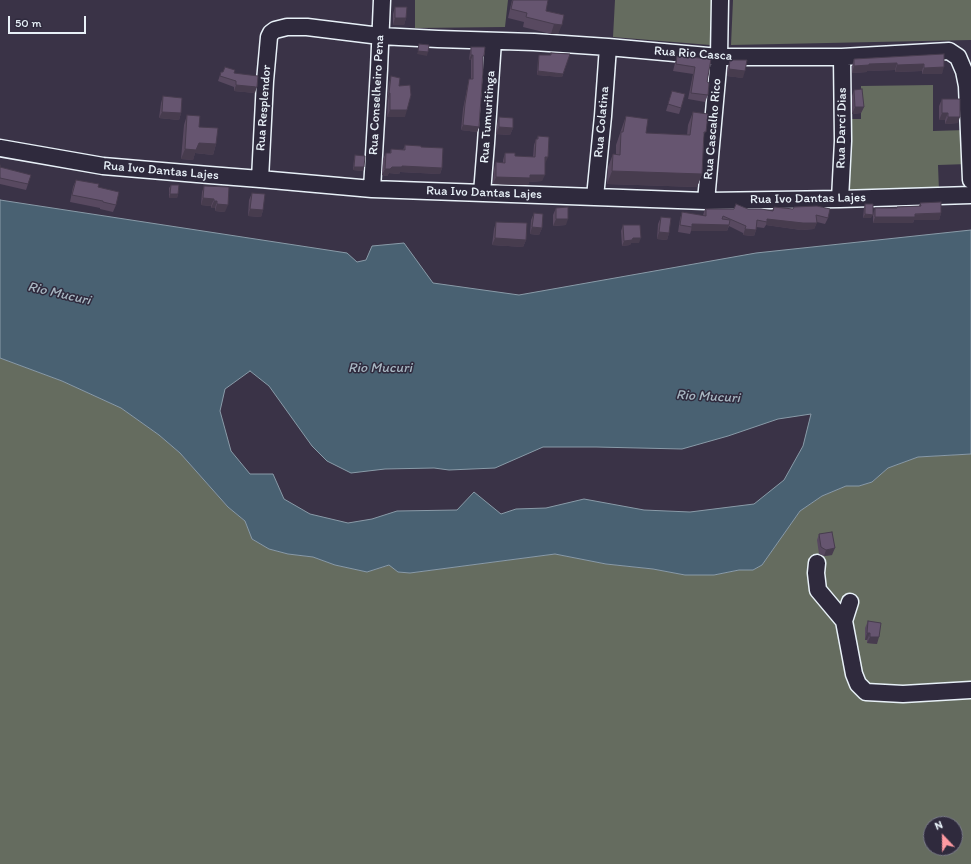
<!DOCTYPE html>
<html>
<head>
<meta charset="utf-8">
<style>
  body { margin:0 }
  #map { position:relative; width:971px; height:864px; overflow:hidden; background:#3a3347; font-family:Itim,sans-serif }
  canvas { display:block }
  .north { position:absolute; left:923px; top:816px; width:40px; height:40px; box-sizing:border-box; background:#2f2a3d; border:1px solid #797a88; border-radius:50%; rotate:338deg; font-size:11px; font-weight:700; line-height:16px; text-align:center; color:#e8f1f8 }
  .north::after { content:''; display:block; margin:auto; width:14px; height:18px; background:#ff9aa2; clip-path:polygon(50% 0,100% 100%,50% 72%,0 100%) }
  .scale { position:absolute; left:8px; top:16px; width:78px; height:18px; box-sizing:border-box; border:2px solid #e8f1f8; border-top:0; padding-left:5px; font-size:12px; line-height:14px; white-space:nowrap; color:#e8f1f8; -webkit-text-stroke:3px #2f2a3d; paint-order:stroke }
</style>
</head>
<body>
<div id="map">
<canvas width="971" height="864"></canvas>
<div class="north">N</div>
<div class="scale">50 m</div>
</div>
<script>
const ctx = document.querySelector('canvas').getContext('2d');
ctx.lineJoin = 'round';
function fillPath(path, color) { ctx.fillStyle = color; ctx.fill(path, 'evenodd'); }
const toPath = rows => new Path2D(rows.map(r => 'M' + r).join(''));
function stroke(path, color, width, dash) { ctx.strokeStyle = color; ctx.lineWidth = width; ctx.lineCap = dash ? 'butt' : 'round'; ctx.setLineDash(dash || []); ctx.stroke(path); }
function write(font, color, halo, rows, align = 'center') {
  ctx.font = font + ' Itim,sans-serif'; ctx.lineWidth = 3; ctx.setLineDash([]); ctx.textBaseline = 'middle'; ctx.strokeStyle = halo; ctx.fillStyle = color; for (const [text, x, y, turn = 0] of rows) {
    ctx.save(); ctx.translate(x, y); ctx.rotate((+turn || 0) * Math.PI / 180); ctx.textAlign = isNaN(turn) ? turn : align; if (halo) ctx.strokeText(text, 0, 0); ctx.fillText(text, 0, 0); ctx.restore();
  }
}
fillPath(toPath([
  [385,0,508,0,505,27,415,28,415,0,390,0,389,28,384,28],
  [615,0,714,0,710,45,613,37],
  [733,0,971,0,971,40,731,45],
  [933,85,933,131,966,130,968,164,938,165,939,191,847,193,846,119,861,119,861,86],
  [0,358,62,381,121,408,159,435,180,453,228,507,245,521,252,539,269,549,288,554,313,557,335,565,367,572,390,565,398,572,410,573,555,554,606,564,653,569,685,575,714,575,739,570,753,570,762,565,800,511,822,496,846,486,859,486,872,482,888,468,918,457,971,454,971,864,0,864],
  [931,824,955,824,955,848,931,848]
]), '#656c5f');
const water = toPath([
  [0,200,347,253,357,262,366,260,372,246,404,243,433,283,519,295,756,253,971,230,971,454,918,457,888,468,872,482,859,486,846,486,822,496,800,511,762,565,753,570,739,570,714,575,685,575,653,569,606,564,555,554,410,573,398,572,389,565,367,572,335,565,313,557,288,554,269,549,252,539,245,521,228,507,180,453,159,435,121,408,62,381,0,358,0,200],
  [250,371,269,386,312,446,327,461,351,473,385,469,434,468,449,470,495,468,543,447,596,447,682,449,728,436,778,419,811,414,803,446,784,480,754,504,690,512,644,510,584,499,546,508,516,509,501,514,474,492,457,510,397,511,372,519,348,523,310,514,284,499,273,474,250,474,231,451,220,411,225,389,250,371]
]);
fillPath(water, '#496172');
stroke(water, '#899ba8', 1);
const minor = toPath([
  [0,148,103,166,209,175,260,179,372,189,706,201,840,199,971,195],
  [260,179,265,81,269,37,271,33,275,30,287,27,307,27,380,36,438,39,534,42,608,47,719,57,842,57,949,51,958,57,964,71,967,86,971,180],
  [372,189,379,69,382,0],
  [482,193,486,143,493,41],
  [595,197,603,116,608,47],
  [840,199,843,141,842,57],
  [706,201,719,57,720,0],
  [817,563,816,573,818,590,844,621,854,674,858,684,866,692,903,694,971,690],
  [844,621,850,602]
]);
stroke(minor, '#e8f1f8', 19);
stroke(minor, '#2f2a3d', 16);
fillPath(toPath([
  [512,0,548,0,546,11,564,15,558,34,551,34,523,27,524,22,508,18],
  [395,7,406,18,404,25,393,25,393,14],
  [471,47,483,59,479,127,477,132,461,130,463,109,469,79,471,79,471,60,469,60,470,52],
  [551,53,570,54,562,77,537,75,538,59,539,55,550,55],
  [944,54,942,74,922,74,922,71,895,72,895,70,867,71,867,72,852,73,852,66,854,59],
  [677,56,711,59,707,82,708,95,705,102,688,99,693,74,673,71,675,63],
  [730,60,743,78,727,76,728,66],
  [221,72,234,73,255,93,234,91,234,87,218,81],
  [391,76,399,86,405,117,387,117,388,100,387,100,389,83],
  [854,90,864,107,861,113,852,114,852,96],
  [672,91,681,108,679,114,666,111],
  [163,96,181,113,179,120,159,118,161,103],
  [942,99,958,123,945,124,945,120,939,120,939,106],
  [693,112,704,138,702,174,697,187,607,184,608,167,613,154,616,154,616,145,626,116,646,133,687,135,688,125],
  [187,115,216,144,213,155,195,153,193,160,181,159,184,125],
  [499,117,513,128,510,135,496,134,497,124],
  [538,136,545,164,542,181,529,182,528,185,493,184,494,169,496,162,503,163,503,160,505,153,515,156,533,157,534,145,536,139,537,139],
  [405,145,421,147,442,168,440,174,400,172,399,174,389,173,387,176,382,175,383,159,386,153,390,153,391,149,403,150],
  [355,155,364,167,363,171,353,170,354,159],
  [0,165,0,167,28,184,26,190,0,184],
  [76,180,98,187,116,205,113,212,100,209,100,208,70,202,73,187],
  [171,185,178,194,177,198,169,198,169,188],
  [204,186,225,212,215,211,215,208,211,208,211,206,201,205,202,192],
  [252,193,263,210,261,217,248,216,249,200],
  [920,203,941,213,939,220,914,220,913,223,873,223,873,214,875,208,896,208,897,207,919,206],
  [865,204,871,218,863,218,864,208],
  [774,207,793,209,794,207,828,218,825,224,817,222,814,229,801,230,766,225,764,228,756,227,756,230,754,236,743,235,743,233,729,226,727,231,691,231,690,234,678,232,680,219,682,212,704,216,703,215,705,209,772,211],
  [556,208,566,225,553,226,553,215],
  [534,213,542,228,539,235,530,234,531,220],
  [661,217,669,233,667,240,657,239,658,224],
  [496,222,526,240,523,247,492,245,494,229],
  [623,225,639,243,631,243,630,245,622,246,621,231],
  [819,534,832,555,824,556,819,554,817,540],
  [868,621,877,644,867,643,867,640,865,640,865,628]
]), '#584960');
fillPath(toPath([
  [395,18,406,18,404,25,393,25],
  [554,24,562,25,558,34,551,34],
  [418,51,428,52,427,56,417,54],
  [471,55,473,55,471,60,469,60],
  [897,63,895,70,867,71,867,72,852,73,854,66,869,64],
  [924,64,922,71,895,72,897,65],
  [944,67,942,74,922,74,924,68],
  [729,69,745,71,743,78,727,76],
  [538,71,563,74,562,77,537,75],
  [236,85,257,87,255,93,234,91],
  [389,93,390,93,388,100,387,100],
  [855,107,864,107,861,113,852,114],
  [390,110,407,110,405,117,387,117],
  [162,112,181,113,179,120,159,118],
  [942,113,948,113,945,120,939,120],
  [948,117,960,117,958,123,945,124],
  [463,125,479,127,477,132,461,130],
  [499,127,513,128,510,135,496,134],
  [199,143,216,144,213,155,195,153,193,160,181,159,185,149],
  [545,157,548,157,545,164,542,164],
  [402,166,442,168,440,174,400,172,399,174,389,173,387,176,382,175,385,169,392,167],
  [354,167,364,167,363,171,353,170],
  [612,171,702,174,697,187,607,184],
  [530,175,545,175,542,181,529,182,528,185,493,184,496,177],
  [170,194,178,194,177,198,169,198],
  [203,198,214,199,211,206,201,205],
  [214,201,217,201,215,208,211,208],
  [217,204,228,205,225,212,215,211],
  [250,209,263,210,261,217,248,216],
  [941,213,939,220,914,220,913,223,873,223,875,217],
  [865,214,873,215,871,218,863,218],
  [556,219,568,219,566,225,553,226],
  [767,219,817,223,814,229,801,230,766,225],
  [692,224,729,225,727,231,691,231],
  [532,227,542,228,539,235,530,234],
  [745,229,756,230,754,236,743,235],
  [659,232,669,233,667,240,657,239],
  [495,238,526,240,523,247,492,245],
  [633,238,641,238,639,243,631,243,630,245,622,246,624,241],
  [835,548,832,555,824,556,826,550],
  [867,633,870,633,867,640,865,640],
  [870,637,879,637,877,644,867,643]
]), '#473c4e');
const building = toPath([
  [513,0,548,0,546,11,564,15,562,25,554,24,526,17,527,13,511,9,513,0],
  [395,7,407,7,406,18,395,18,395,7],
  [419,44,429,45,428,52,418,51,419,44],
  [471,47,485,47,484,56,483,56,483,70,479,127,463,125,465,104,469,79,473,79,473,55,471,55,471,47],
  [551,53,570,54,563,74,538,71,539,55,551,55,551,53],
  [944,54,944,67,924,68,924,64,897,65,897,63,869,64,869,65,854,66,854,59,944,54],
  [677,56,711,59,707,82,709,83,708,95,691,93,695,67,676,64,677,56],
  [730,60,747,60,745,71,729,69,730,60],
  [225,67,235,70,234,73,258,76,257,87,236,85,236,81,220,76,221,72,223,72,225,67],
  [391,76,400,78,399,86,410,85,411,95,407,110,390,110,390,93,389,93,391,76],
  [862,89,864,107,855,107,854,90,862,89],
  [672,91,685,94,681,108,668,104,672,91],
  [163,96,182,98,181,113,162,112,163,96],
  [942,99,960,99,960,117,948,117,948,113,942,113,942,99],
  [693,112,708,114,706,132,704,132,702,174,612,171,613,154,620,155,621,132,623,132,626,116,648,119,646,133,690,135,693,112],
  [187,115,200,116,199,127,218,128,216,144,199,143,196,150,185,149,187,115],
  [499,117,513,118,513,128,499,127,499,117],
  [538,136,549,137,548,157,545,157,545,175,530,175,530,178,496,177,496,162,505,163,505,153,515,153,515,156,535,157,536,139,538,139,538,136],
  [405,145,421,146,421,147,443,148,442,168,402,166,402,167,392,167,390,169,385,169,386,153,391,153,391,149,405,150,405,145],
  [355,155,365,156,364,167,354,167,355,155],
  [0,165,0,167,31,175,28,184,0,178,0,165],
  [76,180,99,184,98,187,119,192,116,205,103,202,103,201,72,195,76,180],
  [171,185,179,185,178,194,170,194,171,185],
  [204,186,229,187,228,205,217,204,217,201,214,201,214,199,203,198,204,186],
  [252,193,265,194,263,210,250,209,252,193],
  [941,202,941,213,915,214,915,217,875,217,875,208,897,208,897,207,921,206,920,203,941,202],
  [736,204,748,209,761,209,773,211,774,207,793,209,794,207,817,206,830,209,828,218,816,215,817,223,803,223,767,219,767,222,757,220,756,230,745,229,746,226,723,216,722,219,730,220,729,225,692,224,692,227,680,225,682,212,706,216,706,210,705,209,734,209,736,204],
  [865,204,873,204,873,215,865,214,865,204],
  [568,207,568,219,556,219,556,208,568,207],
  [534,213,543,214,542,228,532,227,534,213],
  [661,217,671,218,669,233,659,232,661,217],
  [496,222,527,223,526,240,495,238,496,222],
  [623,225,640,225,641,238,633,238,632,240,624,241,623,225],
  [832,532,835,548,826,550,821,547,819,534,832,532],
  [868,621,881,623,879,637,870,637,870,633,867,633,868,621]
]);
fillPath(building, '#665570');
stroke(building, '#473c4e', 1);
write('13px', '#e8f1f8', '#2f2a3d', [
  ["Rua Rio Casca",693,54,4],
  ["Rua Conselheiro Pena",377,95,-87],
  ["Rua Resplendor",264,108,-86],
  ["Rua Tumuritinga",488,117,-86],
  ["Rua Colatina",602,122,-85],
  ["Rua Darcí Dias",842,128,-89],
  ["Rua Cascalho Rico",713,129,-85],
  ["Rua Ivo Dantas Lajes",161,171,5],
  ["Rua Ivo Dantas Lajes",484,193,2],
  ["Rua Ivo Dantas Lajes",808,199,-1]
]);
write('italic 14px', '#a8b7c2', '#2f2a3d', [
  ["Rio Mucuri",59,294,13],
  ["Rio Mucuri",380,368],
  ["Rio Mucuri",708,397,3]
]);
</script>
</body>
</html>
